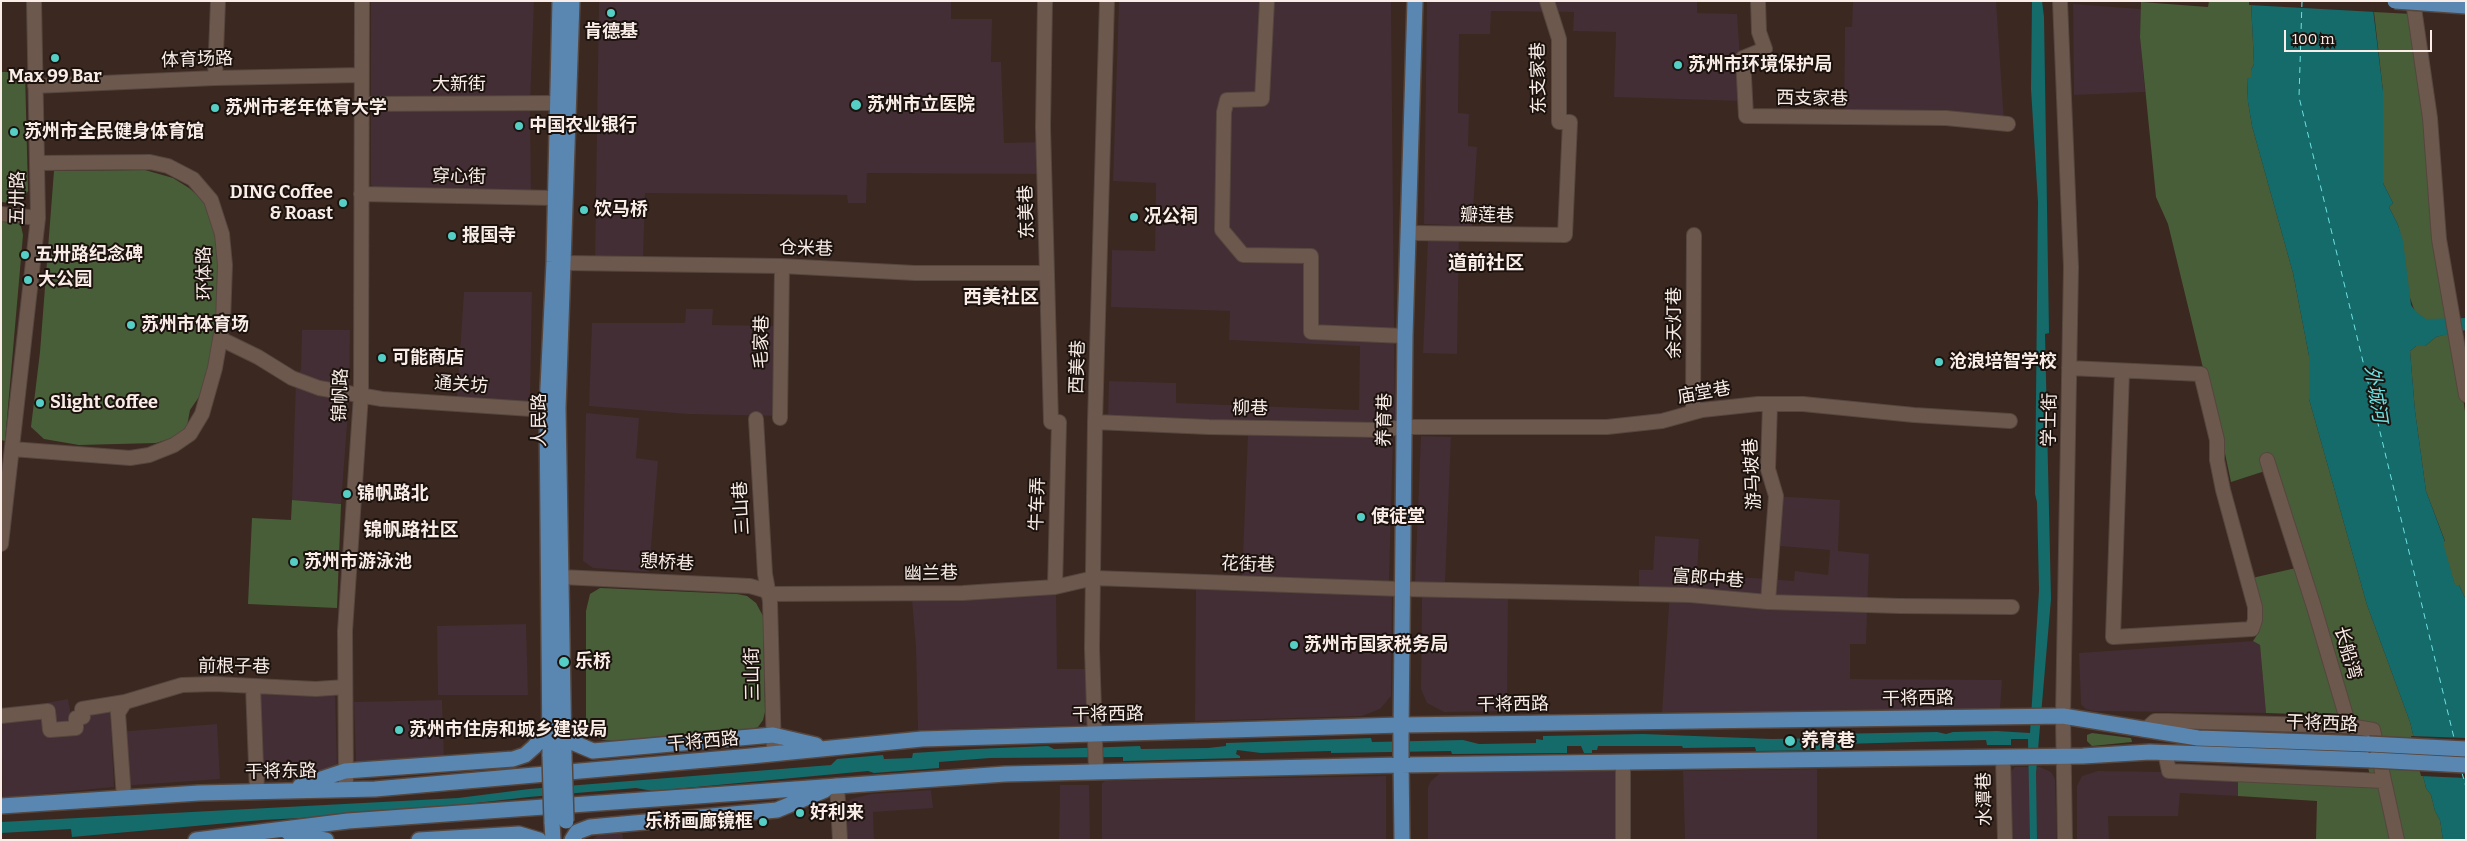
<!DOCTYPE html>
<html>
<head>
<meta charset="utf-8">
<style>
  body { margin:0 }
  #map { position:relative; width:2467px; height:841px; overflow:hidden; background:#3b2820; font-family:Bitter,serif }
  canvas { display:block }
  .frame { position:absolute; inset:0; border:2px solid #faede7; pointer-events:none }
  .scale { position:absolute; left:2284px; top:30px; width:148px; height:22px; box-sizing:border-box; border:2px solid #faede7; border-top:0; padding-left:6px; font-size:15px; line-height:18px; white-space:nowrap; color:#faede7; -webkit-text-stroke:4px #1c130f; paint-order:stroke }
</style>
</head>
<body>
<div id="map">
<canvas width="2467" height="841"></canvas>
<div class="frame"></div>
<div class="scale">100 m</div>
</div>
<script>
const ctx = document.querySelector('canvas').getContext('2d');
ctx.lineJoin = 'round';
function fillPath(path, color) { ctx.fillStyle = color; ctx.fill(path, 'evenodd'); }
const toPath = rows => new Path2D(rows.map(r => 'M' + r).join(''));
function stroke(path, color, width, dash) { ctx.strokeStyle = color; ctx.lineWidth = width; ctx.lineCap = dash ? 'butt' : 'round'; ctx.setLineDash(dash || []); ctx.stroke(path); }
function write(font, color, halo, rows, align = 'center') {
  ctx.font = font + ' Bitter,"Noto Sans SC",serif'; ctx.lineWidth = 4; ctx.setLineDash([]); ctx.textBaseline = 'middle'; ctx.strokeStyle = halo; ctx.fillStyle = color; for (const [text, x, y, turn = 0] of rows) {
    ctx.save(); ctx.translate(x, y); ctx.rotate((+turn || 0) * Math.PI / 180); ctx.textAlign = isNaN(turn) ? turn : align; if (halo) ctx.strokeText(text, 0, 0); ctx.fillText(text, 0, 0); ctx.restore();
  }
}
fillPath(toPath([
  [371,1,534,1,530,106,531,193,378,190,371,185],
  [599,1,951,1,951,19,992,19,991,62,1001,62,1004,143,1039,142,1040,174,867,173,866,203,848,203,847,195,645,193,643,261,595,260],
  [1119,1,1391,1,1395,426,1252,424,1108,416,1109,381,1176,383,1176,403,1359,410,1360,346,1229,340,1230,311,1111,307,1112,250,1155,251,1156,183,1113,181],
  [1427,1,1697,1,1697,13,1737,14,1743,101,1614,97,1616,32,1573,31,1574,12,1491,11,1490,34,1459,34,1458,113,1469,114,1468,146,1477,147,1472,226,1424,224],
  [1853,1,1996,1,2004,122,1844,119,1845,27,1852,27],
  [2073,4,2141,9,2140,37,2145,92,2074,95],
  [1428,239,1459,239,1457,354,1423,353],
  [464,292,532,292,530,402,457,397],
  [686,309,713,309,712,325,782,326,781,416,688,414,589,406,592,323,685,323],
  [302,330,350,330,349,399,341,504,292,500,296,380,301,369],
  [586,413,639,418,636,458,658,461,649,572,593,568,583,561],
  [1248,434,1393,439,1389,581,1242,578],
  [1421,436,1451,437,1445,583,1415,582],
  [1771,496,1840,500,1838,551,1869,554,1866,644,1850,644,1850,679,2002,680,2000,710,1662,712,1670,590,1639,590,1639,570,1653,570,1655,536,1699,539,1697,574,1794,581,1795,571,1828,575,1830,550,1767,545],
  [1196,588,1392,593,1391,696,1380,709,1362,716,1195,721],
  [1056,591,1057,669,1090,669,1087,722,1081,725,918,730,916,648,912,600],
  [1422,595,1508,597,1507,711,1444,712,1427,703,1421,689],
  [526,624,528,695,438,695,437,626],
  [2253,641,2260,645,2266,713,2094,711,2086,709,2081,704,2079,653],
  [335,690,337,767,328,778,255,779,251,692],
  [68,699,71,715,110,709,114,787,3,798,1,711],
  [442,700,444,757,356,763,354,702],
  [217,724,220,779,121,786,117,732],
  [2015,767,2040,767,2051,772,2055,779,2057,840,2008,840,2008,774],
  [1817,769,1817,840,1685,840,1683,771],
  [1620,770,1618,839,1428,840,1428,787,1431,781,1440,773],
  [2098,771,2238,773,2238,796,2180,793,2178,816,2108,816,2109,840,2077,840,2077,786,2082,776],
  [1386,776,1386,840,1102,840,1102,783,1105,781],
  [1060,785,1089,785,1090,840,1059,840],
  [931,790,933,808,873,812,874,840,844,840,843,810,851,799,871,794],
  [622,830,623,840,592,840,602,832]
]), '#422e34');
fillPath(toPath([
  [2209,1,2251,1,2254,64,2251,70,2251,78,2247,79,2248,102,2252,126,2293,273,2309,356,2309,399,2367,605,2410,722,2426,788,2431,795,2435,811,2440,820,2443,840,2316,840,2317,801,2238,796,2238,773,2370,777,2358,716,2266,713,2260,645,2253,641,2259,632,2261,614,2252,578,2296,568,2265,471,2231,482,2216,411,2202,364,2168,224,2156,197,2140,37,2141,2,2208,7],
  [2374,12,2412,14,2452,319,2425,319,2415,312,2408,292,2402,241,2398,225,2389,207,2393,203,2383,183,2383,91],
  [1,72,25,72,28,191,23,199,12,203,1,202],
  [145,170,173,178,189,188,204,201,217,224,221,303,203,391,190,410,187,426,178,436,156,443,79,445,44,439,31,427,40,352,54,171],
  [1,220,16,222,21,226,23,235,5,441,1,440],
  [2454,332,2466,419,2466,600,2459,585,2455,586,2442,543,2445,541,2426,491,2415,411,2410,351,2416,346,2425,346,2436,337],
  [292,500,341,504,337,608,248,604,252,518,291,520],
  [600,588,737,594,747,596,756,603,763,616,765,712,763,720,758,727,748,731,613,741,603,740,591,734,586,725,586,611,590,594],
  [2092,733,2131,738,2132,742,2092,746,2087,741,2087,735]
]), '#485e38');
fillPath(toPath([
  [2032,1,2042,1,2044,17,2049,333,2045,334,2051,599,2036,773,2037,840,2030,840,2028,739,2011,739,2011,745,1987,745,1986,740,1843,744,1842,750,1756,751,1755,747,1683,748,1682,746,1598,746,1597,750,1592,750,1592,753,1584,753,1581,746,1567,746,1567,753,1452,754,1451,751,1331,753,1331,751,1261,753,1237,750,1236,754,1240,756,1240,758,1123,761,1123,757,990,758,939,762,939,768,874,773,868,771,653,791,636,788,529,797,378,814,262,820,72,837,71,829,1,833,1,822,458,798,529,789,831,765,837,759,883,755,884,759,912,758,913,753,975,749,1048,746,1054,749,1140,746,1141,749,1208,748,1226,746,1226,743,1371,738,1372,742,1463,740,1479,744,1536,743,1536,739,1543,740,1543,736,1643,734,1772,739,1828,738,1828,734,1937,732,1946,734,1953,732,1997,731,2030,733,2039,590,2037,502,2035,494,2038,202,2031,89],
  [2251,1,2372,1,2383,91,2383,183,2393,203,2389,207,2398,225,2403,241,2411,305,2416,312,2426,319,2466,318,2466,330,2436,337,2425,346,2416,346,2410,351,2415,411,2426,491,2445,542,2443,543,2455,585,2459,585,2466,600,2466,840,2443,840,2440,820,2435,811,2431,795,2426,788,2410,722,2367,605,2309,399,2309,356,2293,273,2252,126,2248,102,2247,79,2251,77,2251,70,2254,64]
]), '#156a6a');
fillPath(toPath([
  [2249,1,2375,1,2376,12,2249,5],
  [2411,736,2466,738,2466,778,2421,776]
]), '#3b2820');
stroke(toPath([
  [2302,1,2299,97,2455,742],
  [2462,773,2466,787]
]), '#6de1e2', 1, [6, 5]);
const minor = toPath([
  [1045,1,1043,127,1051,422],
  [1267,1,1262,99,1227,100,1224,112,1222,230,1243,255,1311,256,1311,332,1405,336],
  [1758,1,1759,32,1765,49,1743,58,1746,116,1946,118,2008,124],
  [2060,1,2071,267,2063,716,2065,840],
  [2413,1,2430,118,2439,239,2466,395],
  [215,78,218,1],
  [35,86,215,78,361,75],
  [361,104,558,103],
  [361,194,555,198],
  [1,214,38,218],
  [1409,233,1565,235,1570,122,1559,122,1559,39,1547,1],
  [565,263,782,266,915,273,1046,273],
  [221,339,258,357,292,378,319,388,382,399,531,409,557,408],
  [2069,368,2201,374,2217,440,2217,460,2223,490,2255,607,2255,620,2252,629,2113,637,2122,371],
  [1693,412,1694,235],
  [780,418,782,266],
  [756,419,765,574,770,601,774,753],
  [1095,422,1209,427,1380,430,1404,427,1607,427,1662,421,1702,410,1758,404,1803,404,1914,415,2010,421],
  [12,449,130,458,149,455,174,445,190,434,202,414,215,368,223,322,225,265,222,234,211,200,193,179,168,166,150,162,37,163],
  [2267,460,2314,607,2349,726,2373,730,2397,840],
  [1,544,38,218,34,1],
  [561,577,750,586,764,590,769,594],
  [1055,587,1059,422],
  [769,594,963,593,1055,587,1094,578,1401,589,1690,595,1768,602,1900,606,2012,607],
  [1768,602,1776,496,1768,469,1770,404],
  [253,686,257,791],
  [1,716,48,711,50,730,76,728,76,718,83,717,82,709,125,702],
  [2145,730,2155,721,2168,721,2349,726],
  [2165,752,2169,771,2384,781],
  [2003,757,2005,840],
  [1096,771,1092,648,1095,422,1107,1],
  [837,785,840,840],
  [346,790,345,631,361,395,362,1],
  [124,798,118,713,125,702,182,685,215,684,316,689,345,687],
  [1623,840,1623,762]
]);
const major = toPath([
  [563,725,568,736,574,743,593,751,773,735,816,745],
  [1401,734,1405,336,1415,1],
  [550,756,547,408,554,262,560,1],
  [564,756,558,408,572,1],
  [1401,758,1402,840],
  [300,786,345,771,513,759,525,755,534,747,542,738,548,725],
  [1,806,199,793,375,789,751,756,922,739,1401,725,2063,716,2198,738,2369,744],
  [552,822,553,840],
  [289,833,326,840],
  [196,840,348,821,1005,774,1400,765,2083,756,2150,752,2372,760],
  [419,840,519,834,539,840],
  [572,840,577,832,590,827,777,810,825,790]
]);
stroke(minor, '#55463e', 16);
stroke(major, '#55463e', 18);
stroke(minor, '#6d584e', 14);
stroke(major, '#5a87b1', 15);
const majorBridge = toPath([
  [2395,1,2466,6],
  [1401,734,1401,758],
  [2369,744,2466,749],
  [550,756,552,822],
  [564,756,566,821],
  [2372,760,2466,765]
]);
stroke(majorBridge, '#55463e', 18, []);
stroke(majorBridge, '#5a87b1', 15);
for (const [x, y, r, color] of [
  [611,13,5,"#55cec5"],
  [55,58,5,"#55cec5"],
  [1678,65,5,"#55cec5"],
  [856,105,6,"#55cec5"],
  [215,108,5,"#55cec5"],
  [519,126,5,"#55cec5"],
  [14,132,5,"#55cec5"],
  [343,203,5,"#55cec5"],
  [584,210,5,"#55cec5"],
  [1134,217,5,"#55cec5"],
  [452,236,5,"#55cec5"],
  [25,255,5,"#55cec5"],
  [28,280,5,"#55cec5"],
  [131,325,5,"#55cec5"],
  [382,358,5,"#55cec5"],
  [1939,362,5,"#55cec5"],
  [40,403,5,"#55cec5"],
  [347,494,5,"#55cec5"],
  [1361,517,5,"#55cec5"],
  [294,562,5,"#55cec5"],
  [1294,645,5,"#55cec5"],
  [564,662,6,"#55cec5"],
  [399,730,5,"#55cec5"],
  [1790,741,6,"#55cec5"],
  [800,813,5,"#55cec5"],
  [763,822,5,"#55cec5"]
]) { const dot = new Path2D(); dot.arc(x, y, r, 0, 2 * Math.PI); ctx.fillStyle = color; ctx.fill(dot); stroke(dot, '#1c130f', 2); }
write('bold 18px', '#faede7', '#1c130f', [
  ["肯德基",611,32,"center"],
  ["苏州市环境保护局",1688,65],
  ["Max 99 Bar",55,77,"center"],
  ["苏州市立医院",867,105],
  ["苏州市老年体育大学",225,108],
  ["中国农业银行",529,126],
  ["苏州市全民健身体育馆",24,132],
  ["DING Coffee",333,193,"right"],
  ["& Roast",333,214,"right"],
  ["饮马桥",594,210],
  ["况公祠",1144,217],
  ["报国寺",462,236],
  ["五卅路纪念碑",35,255],
  ["大公园",38,280],
  ["苏州市体育场",141,325],
  ["可能商店",392,358],
  ["沧浪培智学校",1949,362],
  ["Slight Coffee",50,403],
  ["锦帆路北",357,494],
  ["使徒堂",1371,517],
  ["苏州市游泳池",304,562],
  ["苏州市国家税务局",1304,645],
  ["乐桥",575,662],
  ["苏州市住房和城乡建设局",409,730],
  ["养育巷",1801,741],
  ["好利来",810,813],
  ["乐桥画廊镜框",753,822,"right"]
], 'left');
write('18px', '#faede7', '#1c130f', [
  ["体育场路",197,60,-2],
  ["东支家巷",1539,78,-91],
  ["大新街",459,85],
  ["西支家巷",1812,99,1],
  ["穿心街",459,177,1],
  ["五卅路",18,198,-89],
  ["东美巷",1027,212,-92],
  ["瓣莲巷",1487,216,1],
  ["仓米巷",806,249,2],
  ["环体路",205,273,-91],
  ["余天灯巷",1675,323,-90],
  ["毛家巷",762,342,-89],
  ["西美巷",1078,367,-88],
  ["通关坊",461,385,4],
  ["庙堂巷",1704,393,-10],
  ["锦帆路",341,395,-88],
  ["柳巷",1250,409,1],
  ["人民路",540,420,-90],
  ["养育巷",1385,420,-89],
  ["学士街",2050,420,-89],
  ["游马坡巷",1753,474,-93],
  ["牛车弄",1038,504,-88],
  ["三山巷",742,508,-93],
  ["憩桥巷",667,563,3],
  ["花街巷",1248,565,2],
  ["幽兰巷",931,574,-1],
  ["富郎中巷",1708,579,4],
  ["长船湾",2347,653,74],
  ["前根子巷",234,667,1],
  ["三山街",753,674,-91],
  ["干将西路",1918,699,-1],
  ["干将西路",1513,705,-1],
  ["干将西路",1108,715,-1],
  ["干将西路",2322,724,2],
  ["干将西路",703,742,-5],
  ["干将东路",281,772,-1],
  ["水潭巷",1985,799,-91]
]);
write('bold 19px', '#faede7', '#1c130f', [
  ["道前社区",1486,264],
  ["西美社区",1001,298],
  ["锦帆路社区",411,531]
]);
write('italic 19px', '#6de1e2', '#1c130f', [
  ["外城河",2375,394,81]
]);
</script>
</body>
</html>
